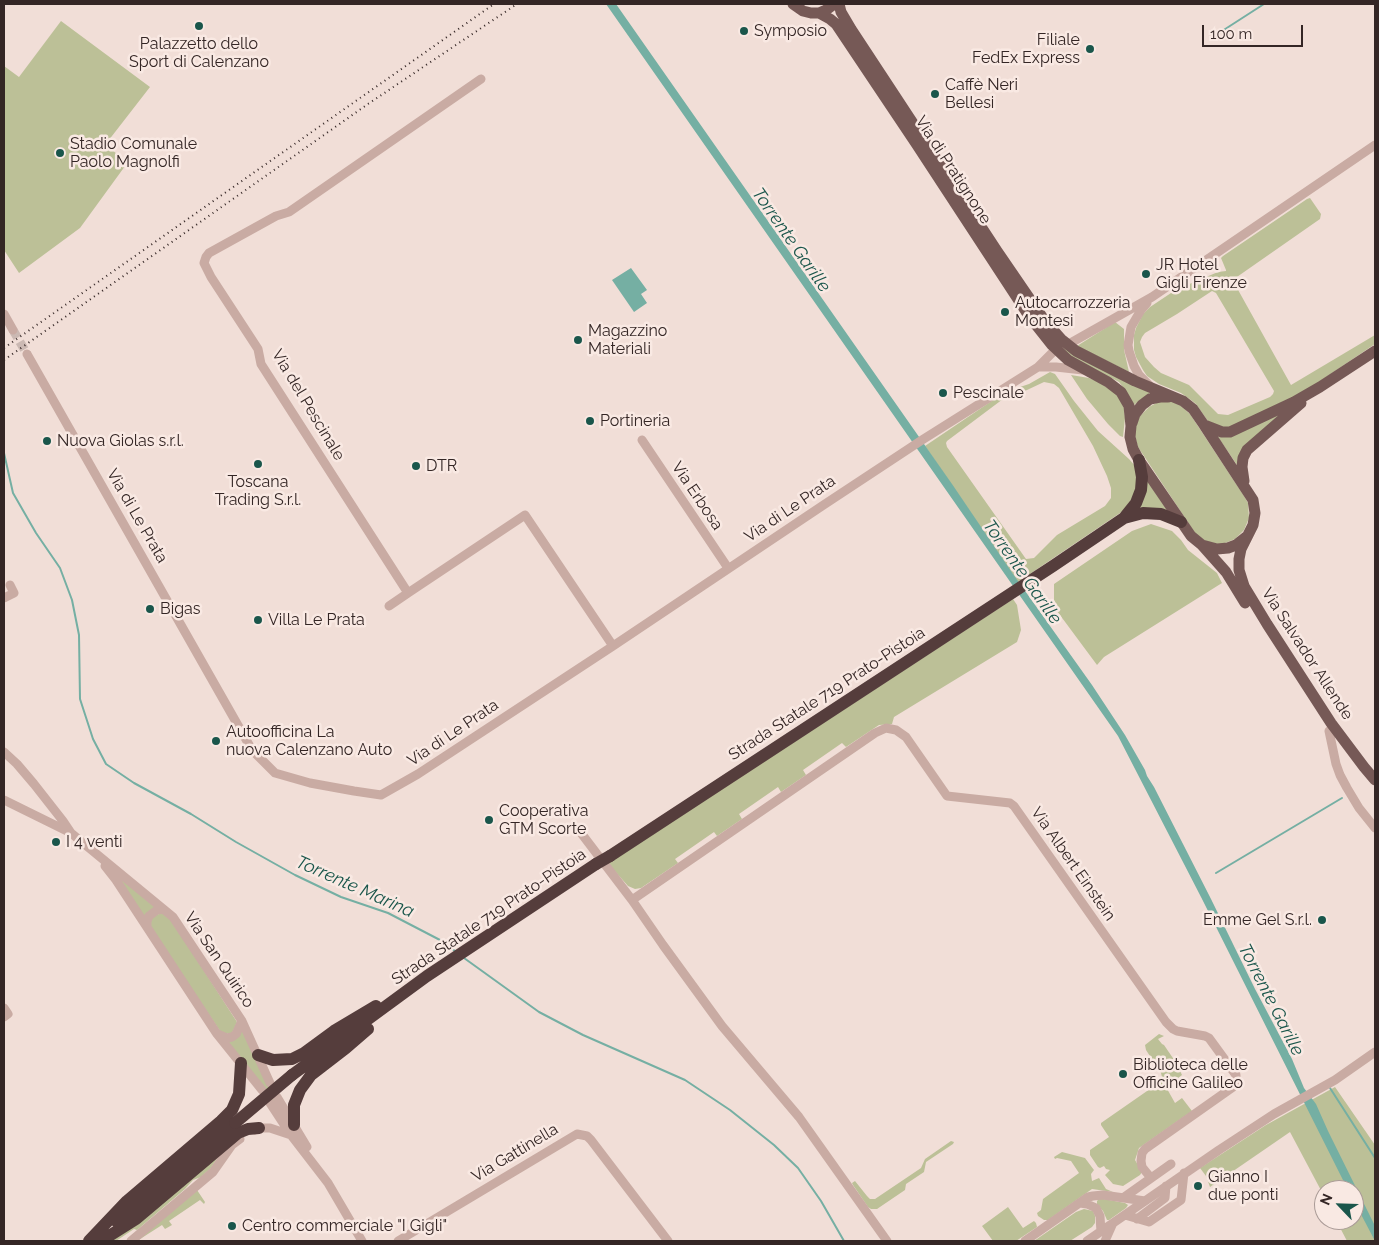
<!DOCTYPE html>
<html>
<head>
<meta charset="utf-8">
<style>
  body { margin:0 }
  #map { position:relative; width:1379px; height:1245px; overflow:hidden; background:#f1ded7; font-family:Raleway,sans-serif }
  canvas { display:block }
  .frame { position:absolute; inset:0; border:5px solid #342625; pointer-events:none }
  .north { position:absolute; left:1314px; top:1180px; width:50px; height:50px; box-sizing:border-box; background:#f9e9e3; border:1px solid #aa9b97; border-radius:50%; rotate:294deg; font-size:14px; font-weight:700; line-height:20px; text-align:center; color:#342625 }
  .north::after { content:''; display:block; margin:auto; width:18px; height:22px; background:#1a564b; clip-path:polygon(50% 0,100% 100%,50% 72%,0 100%) }
  .scale { position:absolute; left:1202px; top:25px; width:101px; height:22px; box-sizing:border-box; border:2px solid #342625; border-top:0; padding-left:6px; font-size:15px; line-height:18px; white-space:nowrap; color:#342625; -webkit-text-stroke:4px #f9e9e3; paint-order:stroke }
</style>
</head>
<body>
<div id="map">
<canvas width="1379" height="1245"></canvas>
<div class="frame"></div>
<div class="north">N</div>
<div class="scale">100 m</div>
</div>
<script>
const ctx = document.querySelector('canvas').getContext('2d');
ctx.lineJoin = 'round';
function fillPath(path, color) { ctx.fillStyle = color; ctx.fill(path, 'evenodd'); }
const toPath = rows => new Path2D(rows.map(r => 'M' + r).join(''));
function stroke(path, color, width, dash) { ctx.strokeStyle = color; ctx.lineWidth = width; ctx.lineCap = dash ? 'butt' : 'round'; ctx.setLineDash(dash || []); ctx.stroke(path); }
function write(font, color, halo, rows, align = 'center') {
  ctx.font = font + ' Raleway,sans-serif'; ctx.lineWidth = 5; ctx.setLineDash([]); ctx.textBaseline = 'middle'; ctx.strokeStyle = halo; ctx.fillStyle = color; for (const [text, x, y, turn = 0] of rows) {
    ctx.save(); ctx.translate(x, y); ctx.rotate((+turn || 0) * Math.PI / 180); ctx.textAlign = isNaN(turn) ? turn : align; if (halo) ctx.strokeText(text, 0, 0); ctx.fillText(text, 0, 0); ctx.restore();
  }
}
fillPath(toPath([
  [61,21,150,87,105,145,128,162,80,228,19,273,4,250,4,66,19,77],
  [1310,198,1321,214,1320,219,1234,279,1237,288,1291,385,1375,335,1375,344,1298,396,1229,429,1210,424,1196,404,1191,400,1181,393,1159,384,1147,376,1143,370,1136,357,1134,350,1134,335,1136,328,1143,314,1150,307,1171,293,1187,285,1218,272,1226,271,1226,270,1221,258,1223,256,1307,199],
  [1212,291,1216,293,1274,391,1273,394,1270,397,1228,415,1218,414,1189,385,1161,373,1154,367,1145,357,1140,342,1142,337,1145,333,1177,314],
  [1115,322,1124,329,1124,350,1129,372,1077,346],
  [1049,333,1150,393,1149,394,1140,400,1134,405,1123,387,1119,382,1071,357],
  [1050,372,1055,374,1074,401,1098,431,1129,459,1136,467,1136,493,1123,511,1018,582,925,446,1005,392,1029,384],
  [1044,382,1054,384,1059,388,1093,446,1107,476,1111,488,1111,498,1105,506,1057,535,1034,558,1026,559,947,447,946,443,947,441,1003,399,1027,390],
  [1071,375,1089,378,1097,381,1118,395,1124,408,1125,418,1123,437,1120,436,1108,424,1087,399],
  [1158,402,1173,402,1180,405,1190,414,1244,496,1248,503,1249,518,1244,530,1235,539,1225,543,1218,544,1205,541,1195,533,1138,447,1134,433,1138,418,1149,407],
  [1296,403,1237,465,1216,434],
  [1146,479,1168,511,1135,511],
  [1151,524,1172,531,1181,540,1188,550,1217,573,1222,583,1104,657,1097,665,1054,607,1054,584,1132,531],
  [1013,599,1017,605,1021,630,1017,642,894,717,892,724,879,725,846,747,842,743,803,770,806,775,781,792,778,787,739,814,742,819,717,836,714,832,675,859,678,863,641,888,635,889,628,886,613,869,609,863],
  [120,877,158,907,145,919,120,880],
  [161,913,168,915,237,1022,232,1033,222,1034,151,928,150,921,152,917],
  [242,1028,276,1102,274,1103,224,1040],
  [1159,1034,1164,1036,1158,1039,1162,1044,1164,1045,1181,1070,1180,1071,1182,1075,1166,1087,1175,1103,1182,1098,1192,1111,1139,1148,1135,1160,1142,1172,1140,1175,1123,1186,1113,1184,1105,1175,1110,1170,1106,1169,1104,1166,1100,1168,1098,1167,1090,1155,1090,1150,1109,1137,1101,1125,1101,1123,1160,1082,1162,1077,1161,1073,1146,1050,1145,1045],
  [1335,1087,1375,1145,1375,1241,1347,1241,1336,1220,1354,1220,1354,1190,1324,1190,1324,1196,1290,1132,1210,1187,1206,1176,1200,1168,1266,1125],
  [951,1141,954,1142,953,1144,926,1162,924,1172,906,1184,905,1190,877,1209,871,1209,868,1207,853,1185,852,1183,855,1181,867,1196,870,1199,875,1199,921,1168,925,1159],
  [1062,1152,1085,1158,1094,1170,1091,1174,1092,1181,1099,1178,1106,1189,1113,1192,1092,1189,1048,1220,1044,1220,1038,1216,1037,1213,1041,1210,1043,1199,1079,1173,1071,1161,1057,1158,1055,1159,1054,1157],
  [218,1157,211,1168,201,1177,193,1180,185,1189,137,1230,134,1229,116,1241,108,1241],
  [197,1190,205,1202,204,1204,200,1200,169,1221,172,1225,165,1229,162,1225,137,1241],
  [1099,1199,1104,1199,1125,1203,1128,1205,1126,1208,1109,1220,1107,1220,1103,1211,1097,1204,1097,1201],
  [1008,1207,1023,1228,1034,1221,1036,1223,1037,1227,1016,1241,993,1241,982,1226],
  [1084,1209,1093,1211,1095,1216,1095,1223,1092,1227,1070,1241,1034,1241,1076,1212]
]), '#bcc097');
fillPath(toPath([
  [606,4,616,4,952,484,1013,574,1092,685,1125,735,1145,770,1147,776,1154,787,1211,899,1255,989,1292,1059,1304,1088,1316,1104,1328,1131,1375,1226,1375,1241,1354,1201,1354,1190,1348,1190,1201,897,1118,736],
  [631,268,647,290,641,294,647,303,634,312,612,280]
]), '#75afa3');
stroke(toPath([
  [1219,33,1264,4],
  [4,453,13,493,36,533,60,568,72,600,79,635,80,699,93,739,106,764,134,783,191,814,236,842,295,875,341,897,388,913,440,940,455,951],
  [1216,873,1342,798],
  [464,958,539,1012,583,1035,685,1080,730,1110,774,1145,798,1168,821,1201,844,1241],
  [1330,1088,1375,1158]
]), '#75afa3', 2);
stroke(toPath([
  [13,330,27,354]
]), '#cbb9b3', 9, [9, 4.5]);
stroke(toPath([
  [481,79,289,212,276,216,209,253,206,257,204,263,211,277,258,349,261,364,408,593,525,515,613,646],
  [1147,303,1141,310,1131,327,1128,345,1129,351,1134,366,1139,375,1150,386],
  [4,314,13,330],
  [1067,345,1152,297,1375,145],
  [27,354,252,750,275,773,310,783,354,791,381,795,418,774,613,646,822,506,922,440,1038,367,1056,349],
  [1038,367,1056,367,1083,370],
  [642,440,728,568],
  [4,598,14,593,10,585],
  [389,606,408,593],
  [1329,731,1336,764,1340,775,1347,788,1359,808,1375,828],
  [4,752,17,764,34,784,63,821,71,833],
  [4,800,71,833,173,917,242,1021,270,1083],
  [578,829,632,900,663,945,722,1026,799,1117,887,1241],
  [105,866,116,880,217,1034,262,1090],
  [632,900,875,733,886,728,896,730,906,737,947,796,1010,803,1014,806,1166,1022,1173,1029,1177,1031,1205,1036,1209,1038,1236,1075,1236,1084,1233,1087,1145,1149,1142,1153,1141,1161,1142,1167,1151,1178],
  [147,927,147,921,149,916,157,910,163,909],
  [4,1008,8,1014,4,1017],
  [218,1034,227,1038,232,1037,236,1034,242,1021],
  [277,1097,307,1147],
  [270,1103,291,1135,328,1183,362,1241],
  [255,1130,259,1128,270,1128,291,1135],
  [1123,1198,1171,1164],
  [1080,1203,1087,1204,1096,1208,1100,1216,1101,1232],
  [1125,1215,1149,1222,1181,1200,1184,1173],
  [1137,1219,1165,1198,1166,1186],
  [131,1241,213,1172,232,1145,240,1139],
  [398,1241,577,1134,587,1136,591,1140,668,1241],
  [1025,1241,1088,1197,1093,1196,1103,1195,1145,1201],
  [1087,1241,1219,1150,1274,1114,1335,1080,1375,1052],
  [1105,1241,1113,1223]
]), '#c9aba3', 9);
stroke(toPath([
  [793,4,803,11,811,13,819,13,826,10,834,4],
  [839,4,841,12,851,29,997,251,1045,321,1061,339,1076,351,1135,381,1183,401,1193,409,1204,425,1253,500,1255,513,1253,525,1241,549,1239,559,1239,570,1244,586,1267,624,1331,723,1364,767,1375,780],
  [819,13,830,19,836,24,917,145,1029,316,1052,345,1068,360,1108,382,1121,392,1129,406,1131,426,1130,437,1133,449,1139,460,1191,536,1202,545,1226,572,1245,603],
  [1132,423,1135,414,1142,405,1150,399,1160,397,1168,397],
  [1204,425,1222,432,1230,432,1294,402,1320,387,1375,351],
  [1244,481,1242,467,1243,458,1247,450,1301,403],
  [1202,545,1217,549,1228,548,1236,545,1246,537]
]), '#765956', 11);
stroke(toPath([
  [1124,518,1143,513,1161,514,1181,522],
  [610,856,1053,566,1124,518,1136,503,1141,490,1142,477,1139,460],
  [258,1055,273,1060,292,1059,304,1053,334,1031,376,1006],
  [292,1075,427,976,596,864],
  [294,1125,294,1105,300,1090,311,1075,346,1048,368,1029],
  [117,1222,235,1123],
  [89,1241,127,1201,221,1121,232,1110,239,1094,241,1063],
  [101,1241,136,1219,238,1133,248,1129,259,1128]
]), '#553d3c', 12);
stroke(toPath([
  [4,348,494,4],
  [4,360,368,104,517,4]
]), '#342625', 2, [1, 4]);
stroke(toPath([
  [596,864,610,856],
  [235,1123,292,1075]
]), '#553d3c', 12);
for (const [x, y, r, color] of [
  [199,26,5,"#1a564b"],
  [744,31,5,"#1a564b"],
  [1090,49,5,"#1a564b"],
  [935,94,5,"#1a564b"],
  [60,153,5,"#1a564b"],
  [1146,274,5,"#1a564b"],
  [1005,312,5,"#1a564b"],
  [578,340,5,"#1a564b"],
  [943,393,5,"#1a564b"],
  [590,421,5,"#1a564b"],
  [47,441,5,"#1a564b"],
  [258,464,5,"#1a564b"],
  [416,466,5,"#1a564b"],
  [150,609,5,"#1a564b"],
  [258,620,5,"#1a564b"],
  [216,741,5,"#1a564b"],
  [489,820,5,"#1a564b"],
  [56,842,5,"#1a564b"],
  [1322,920,5,"#1a564b"],
  [1123,1074,5,"#1a564b"],
  [1198,1186,5,"#1a564b"],
  [232,1226,5,"#1a564b"]
]) { const dot = new Path2D(); dot.arc(x, y, r, 0, 2 * Math.PI); ctx.fillStyle = color; ctx.fill(dot); stroke(dot, '#f9e9e3', 2); }
write('16px', '#342625', '#f9e9e3', [
  ["Symposio",754,31],
  ["Filiale",1080,40,"right"],
  ["FedEx Express",1080,58,"right"],
  ["Palazzetto dello",199,44,"center"],
  ["Sport di Calenzano",199,62,"center"],
  ["Caffè Neri",945,85],
  ["Bellesi",945,103],
  ["Stadio Comunale",70,144],
  ["Paolo Magnolfi",70,162],
  ["JR Hotel",1156,265],
  ["Gigli Firenze",1156,283],
  ["Autocarrozzeria",1015,303],
  ["Montesi",1015,321],
  ["Magazzino",588,331],
  ["Materiali",588,349],
  ["Pescinale",953,393],
  ["Portineria",600,421],
  ["Nuova Giolas s.r.l.",57,441],
  ["DTR",426,466],
  ["Toscana",258,482,"center"],
  ["Trading S.r.l.",258,500,"center"],
  ["Bigas",160,609],
  ["Villa Le Prata",268,620],
  ["Autoofficina La",226,732],
  ["nuova Calenzano Auto",226,750],
  ["Cooperativa",499,811],
  ["GTM Scorte",499,829],
  ["I 4 venti",66,842],
  ["Emme Gel S.r.l.",1312,920,"right"],
  ["Biblioteca delle",1133,1065],
  ["Officine Galileo",1133,1083],
  ["Gianno I",1208,1177],
  ["due ponti",1208,1195],
  ["Centro commerciale \"I Gigli\"",242,1226]
], 'left');
write('16px', '#342625', '#f9e9e3', [
  ["Via di Pratignone",953,170,57],
  ["Via del Pescinale",308,405,59],
  ["Via Erbosa",697,496,56],
  ["Via di Le Prata",790,509,-34],
  ["Via di Le Prata",137,516,60],
  ["Via Salvador Allende",1307,654,57],
  ["Strada Statale 719 Prato-Pistoia",827,694,-33],
  ["Via di Le Prata",453,733,-34],
  ["Via Albert Einstein",1073,864,55],
  ["Strada Statale 719 Prato-Pistoia",489,917,-34],
  ["Via San Quirico",219,960,56],
  ["Via Gattinella",515,1153,-31]
]);
write('italic 18px', '#1a564b', '#f9e9e3', [
  ["Torrente Garille",791,240,55],
  ["Torrente Garille",1022,572,55],
  ["Torrente Marina",355,887,24],
  ["Torrente Garille",1271,1000,63]
]);
</script>
</body>
</html>
